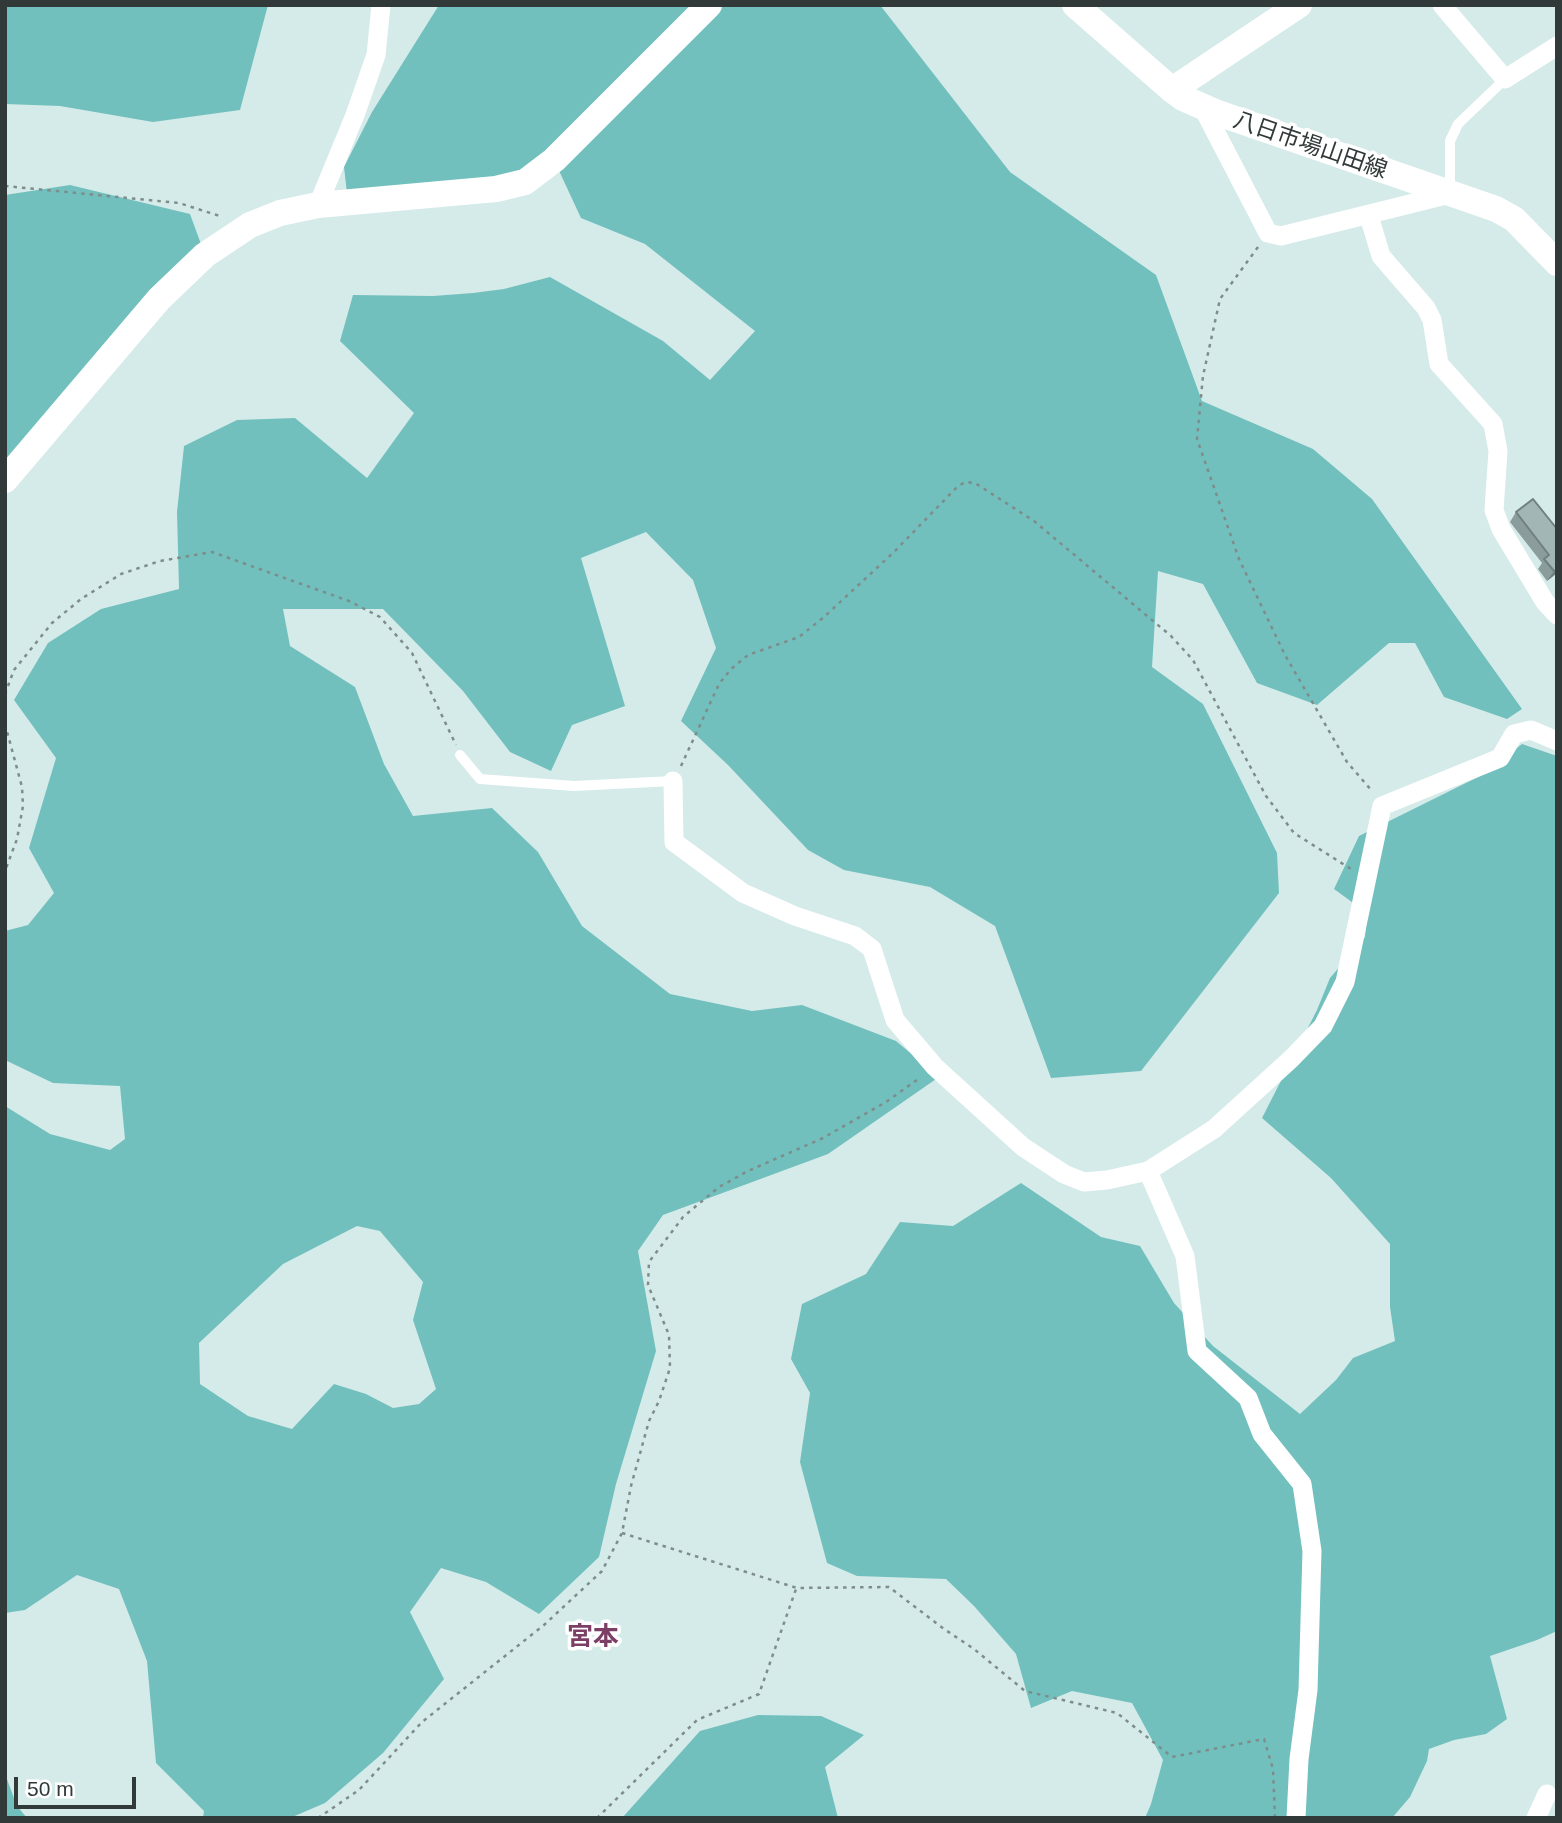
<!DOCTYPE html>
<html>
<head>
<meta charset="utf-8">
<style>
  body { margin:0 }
  #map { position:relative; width:1562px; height:1823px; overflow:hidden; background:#d5ebe9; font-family:Helvetica,sans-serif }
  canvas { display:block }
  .frame { position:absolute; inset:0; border:7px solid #313a39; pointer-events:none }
  .scale { position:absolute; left:14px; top:1777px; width:122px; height:32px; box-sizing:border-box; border:4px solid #313a39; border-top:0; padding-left:9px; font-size:21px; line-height:24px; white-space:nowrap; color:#313a39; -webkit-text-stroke:5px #fff; paint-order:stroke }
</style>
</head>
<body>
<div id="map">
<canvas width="1562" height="1823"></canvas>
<div class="frame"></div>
<div class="scale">50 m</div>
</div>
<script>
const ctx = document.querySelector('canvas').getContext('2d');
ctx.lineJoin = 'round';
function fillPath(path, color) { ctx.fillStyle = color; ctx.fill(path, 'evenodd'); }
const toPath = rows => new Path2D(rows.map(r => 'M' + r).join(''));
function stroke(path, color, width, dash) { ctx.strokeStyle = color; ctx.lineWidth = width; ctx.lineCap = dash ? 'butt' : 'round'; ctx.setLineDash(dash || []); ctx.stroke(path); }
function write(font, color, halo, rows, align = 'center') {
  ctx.font = font + ' Helvetica,"Noto Sans JP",sans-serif'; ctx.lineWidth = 7; ctx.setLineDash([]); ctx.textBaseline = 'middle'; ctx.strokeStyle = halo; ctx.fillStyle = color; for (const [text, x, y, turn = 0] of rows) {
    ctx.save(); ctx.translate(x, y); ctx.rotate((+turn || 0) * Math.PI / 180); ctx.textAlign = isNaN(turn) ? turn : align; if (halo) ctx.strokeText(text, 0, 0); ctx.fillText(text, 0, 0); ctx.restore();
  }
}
fillPath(toPath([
  [5,5,268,5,240,110,153,122,60,106,5,104],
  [439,5,880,5,1010,172,1156,275,1202,401,1313,449,1372,499,1522,709,1507,719,1444,697,1415,643,1389,643,1317,705,1257,683,1203,584,1158,571,1152,667,1203,704,1277,853,1279,893,1141,1071,1051,1078,995,926,930,887,844,870,808,850,728,765,681,721,716,648,693,580,646,532,581,558,625,706,572,725,551,771,510,752,463,691,383,609,283,609,290,646,355,687,384,764,413,816,492,808,538,852,582,926,670,994,752,1011,802,1005,896,1041,939,1077,828,1154,663,1215,638,1251,656,1351,616,1484,599,1557,539,1614,486,1582,441,1568,410,1612,444,1679,383,1753,325,1803,290,1818,203,1818,204,1811,156,1763,147,1661,119,1589,77,1575,25,1610,5,1613,5,1106,50,1134,110,1150,125,1139,120,1086,53,1083,5,1060,5,931,28,925,54,893,29,848,56,758,14,700,48,643,101,609,179,589,177,512,184,446,237,420,295,418,367,478,414,413,340,341,353,295,433,296,473,293,504,289,550,277,663,341,710,380,755,331,645,244,581,218,554,160,525,182,348,202,344,167,372,112],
  [357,1226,380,1231,423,1282,413,1320,436,1389,419,1404,393,1408,366,1394,334,1384,292,1429,248,1416,200,1384,199,1343,283,1264],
  [70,185,190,214,205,255,5,480,5,195],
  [1522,744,1557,756,1557,1631,1537,1640,1490,1656,1507,1719,1486,1734,1454,1740,1429,1749,1427,1761,1410,1797,1392,1818,1145,1818,1151,1804,1163,1760,1132,1703,1072,1691,1031,1708,1016,1654,974,1606,946,1579,857,1576,827,1563,800,1462,810,1393,791,1359,802,1304,866,1274,900,1222,953,1226,1021,1183,1101,1237,1140,1246,1174,1303,1213,1346,1300,1414,1336,1380,1353,1358,1395,1341,1390,1307,1390,1244,1331,1178,1262,1118,1317,1010,1330,978,1365,937,1367,913,1334,889,1359,836,1482,775],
  [758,1715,821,1716,864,1735,825,1767,838,1818,622,1818,700,1731],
  [5,1774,17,1806,27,1818,5,1818]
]), '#71c0be');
stroke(toPath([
  [5,186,179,203,223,217],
  [1258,247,1220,299,1203,376,1197,439,1239,559,1285,655,1347,762,1372,791],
  [5,694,14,670,52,623,81,599,121,574,160,561,212,552,349,601,380,617,412,653,456,745],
  [5,724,22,787,23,806,17,839,5,871],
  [681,766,719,684,731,669,748,655,799,637,824,617,894,552,958,486,966,482,975,483,1034,521,1171,636,1193,660,1266,796,1294,833,1351,869],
  [622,1533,797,1588,889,1587,944,1629,974,1649,1025,1691,1117,1713,1172,1757,1264,1739,1273,1769,1275,1818],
  [318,1818,359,1790,422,1722,544,1625,602,1571,622,1533,631,1486,649,1421,659,1401,670,1368,669,1335,648,1285,649,1262,683,1217,719,1187,748,1171,823,1138,886,1102,921,1077],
  [597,1818,697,1720,759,1694,796,1589]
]), '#7e8d8b', 2.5, [3.5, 5]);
stroke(toPath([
  [1450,190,1450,141,1458,124,1505,79],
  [460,755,480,779,574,786,673,781]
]), '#fff', 10);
stroke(toPath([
  [1442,5,1505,79,1557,46],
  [1202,106,1268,233,1281,236,1450,194],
  [318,205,355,115,376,55,381,5],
  [1369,216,1381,256,1426,308,1432,320,1439,364,1493,424,1498,451,1494,510,1501,529,1545,602,1557,615],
  [673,781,674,842,743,893,795,916,855,936,872,949,895,1020,935,1067,1023,1147,1064,1174,1084,1182,1107,1180,1148,1171,1214,1129,1291,1059,1323,1026,1345,982,1382,806,1500,758,1514,734,1531,730,1557,741],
  [1148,1171,1185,1256,1197,1351,1248,1398,1262,1434,1302,1484,1312,1551,1308,1690,1299,1759,1296,1818],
  [1536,1818,1547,1794]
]), '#fff', 19);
stroke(toPath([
  [1075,5,1172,90,1183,98,1215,112,1496,209,1514,219,1557,263],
  [1172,90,1299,5],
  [5,480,159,299,205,255,250,225,280,213,318,205,496,189,525,182,554,160,709,5]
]), '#fff', 26);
fillPath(toPath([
  [1533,499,1557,573,1547,581,1538,569,1542,563,1510,522,1516,512]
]), '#8a9d9c');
fillPath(toPath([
  [1557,569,1557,573,1547,581,1554,571]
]), '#717f7f');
const building = toPath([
  [1533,499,1557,529,1557,569,1554,571,1544,559,1549,555,1516,512,1533,499]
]);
fillPath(building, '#a1b6b5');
stroke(building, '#717f7f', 2);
write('23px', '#313a39', '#fff', [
  ["八日市場山田線",1310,146,19]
]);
write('bold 26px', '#7d3f66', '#fff', [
  ["宮本",593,1638]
]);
</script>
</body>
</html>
